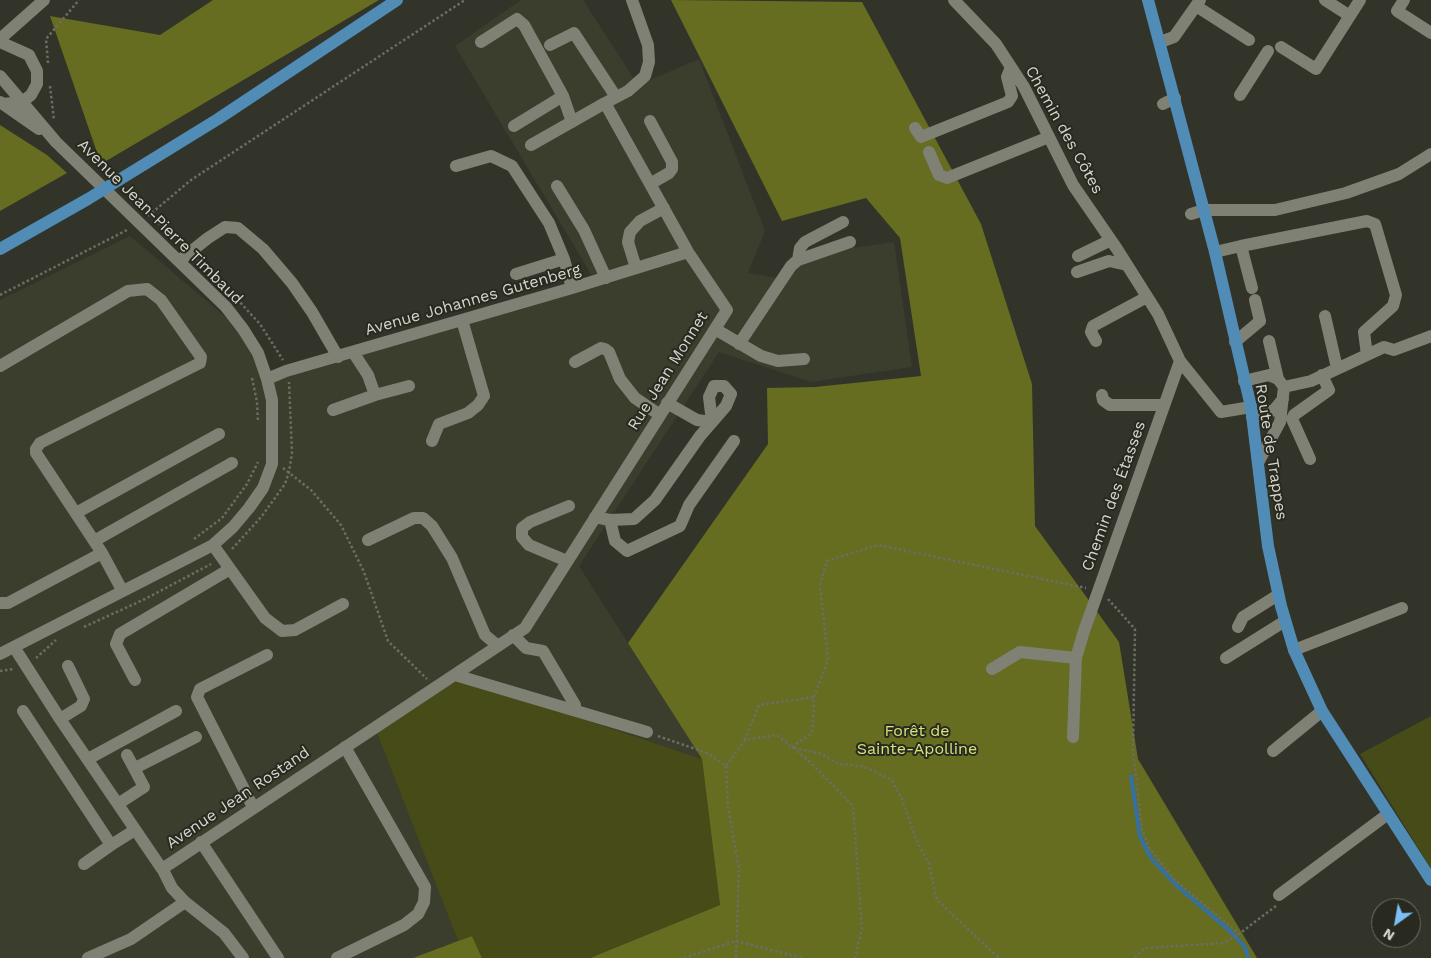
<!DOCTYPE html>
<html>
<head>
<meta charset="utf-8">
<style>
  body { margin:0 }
  #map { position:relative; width:1431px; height:958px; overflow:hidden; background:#323429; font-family:"Work Sans",sans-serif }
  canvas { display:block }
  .north { position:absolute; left:1371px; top:898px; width:50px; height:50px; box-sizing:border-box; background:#282a1f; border:1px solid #6d6e65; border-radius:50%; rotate:212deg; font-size:14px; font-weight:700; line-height:20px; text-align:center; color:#d4d5ce }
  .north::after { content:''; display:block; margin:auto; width:18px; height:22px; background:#7bbef8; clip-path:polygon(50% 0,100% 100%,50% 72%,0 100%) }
</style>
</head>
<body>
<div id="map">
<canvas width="1431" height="958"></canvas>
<div class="north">N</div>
</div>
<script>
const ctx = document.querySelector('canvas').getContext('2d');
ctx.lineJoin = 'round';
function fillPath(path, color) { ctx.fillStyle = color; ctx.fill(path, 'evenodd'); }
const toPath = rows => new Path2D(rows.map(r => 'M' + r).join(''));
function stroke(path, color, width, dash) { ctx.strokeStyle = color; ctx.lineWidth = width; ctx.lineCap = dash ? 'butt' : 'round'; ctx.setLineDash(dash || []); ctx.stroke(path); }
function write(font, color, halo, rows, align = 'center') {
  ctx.font = font + ' "Work Sans",sans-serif'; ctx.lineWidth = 4; ctx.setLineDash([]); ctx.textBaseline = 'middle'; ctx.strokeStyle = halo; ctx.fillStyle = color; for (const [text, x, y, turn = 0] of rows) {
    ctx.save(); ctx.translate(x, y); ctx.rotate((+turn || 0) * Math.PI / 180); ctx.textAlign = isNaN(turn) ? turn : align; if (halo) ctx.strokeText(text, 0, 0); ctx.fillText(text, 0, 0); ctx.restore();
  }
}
fillPath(toPath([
  [521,0,583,0,638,85,699,59,765,231,748,273,779,278,790,257,894,242,912,367,811,382,719,352,579,566,702,759,455,676,375,728,458,941,413,958,0,958,0,300,130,236,255,342,273,375,595,281,455,46]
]), '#3b3e2c');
fillPath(toPath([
  [455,676,702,759,720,905,590,958,482,958,472,936,458,941,375,728],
  [1431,716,1431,869,1360,754]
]), '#464b17');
fillPath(toPath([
  [213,0,379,0,101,164,50,16,160,35],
  [671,0,862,2,981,224,1032,384,1035,526,1119,642,1138,759,1257,958,590,958,720,905,702,759,628,643,768,444,767,388,815,387,921,376,900,238,866,198,782,221],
  [0,125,47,155,67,173,0,211],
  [472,936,482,958,413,958,458,941]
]), '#666d20');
stroke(toPath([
  [1131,776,1140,837,1151,858,1176,885,1231,932,1245,947,1248,958]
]), '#3470a1', 4);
stroke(toPath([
  [48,63,46,39,79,0],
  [50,86,54,120],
  [148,216,191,180,465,0],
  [158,223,163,225,182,244],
  [198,260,233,295],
  [0,295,129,229],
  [237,299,260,324,283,360],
  [252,378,257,402,258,422],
  [283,468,311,490,341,525,364,572,388,641,427,679],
  [194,539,222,518,247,484,258,462],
  [232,549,262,516,285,484,289,472,292,453,289,382],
  [1108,599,1135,629,1133,751,1142,829,1149,848,1175,880,1239,934,1276,906],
  [84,627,145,599,211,564],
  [36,658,56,640],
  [0,671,14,669],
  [658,736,707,753,726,766,745,740,777,735,810,762,853,806,862,929,855,958],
  [745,740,759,705,814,697],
  [792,747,811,734,813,725,814,697,828,660,820,585,827,561,878,545,1086,588],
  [794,748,822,754,838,764,862,766,891,779,902,799,916,839,929,864,937,900,999,958],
  [726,766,728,807,739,869,736,958],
  [684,958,736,941,802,958],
  [1135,958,1145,948,1224,943,1239,934]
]), '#6c6d64', 2.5, [2.5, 2.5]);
stroke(toPath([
  [954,0,996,44,1024,87,1073,185,1117,249,1158,314,1180,361],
  [1325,0,1350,16],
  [1404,0,1397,11,1431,33],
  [1196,6,1249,40],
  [0,39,44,0],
  [0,42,29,55,37,71,37,84,31,95,22,102,3,104],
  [481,42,517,19,524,25,563,96,572,122],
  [1160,42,1174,37,1200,0],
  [550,45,574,33,616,97],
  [1281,47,1316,69,1360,0],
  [0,76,56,142,226,307,243,329,258,353,267,379,272,400,272,464,263,488,249,508,233,527,213,545,0,654],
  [1240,95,1268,51],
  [0,102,39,129],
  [605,103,628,91,645,76,649,62,648,45,632,0],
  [1163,104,1175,98],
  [650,121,672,162,672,169,669,173,650,184],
  [514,126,563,96],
  [915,128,921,137,1008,102,1012,96,1007,77,1011,67],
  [929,152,939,175,947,178,1049,137],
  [456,166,491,156,512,166,549,223,564,259,572,288],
  [557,186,584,230,606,278],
  [1191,214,1204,210,1275,210,1346,193,1399,174,1431,154],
  [1241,246,1367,221,1375,224,1396,295,1393,306,1364,332,1367,355],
  [1215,252,1241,246,1252,288],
  [1078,256,1111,240],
  [798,260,800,248,805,242,843,222],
  [179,261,208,238,225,227,238,228,263,249,292,283,312,312,338,357],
  [636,268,628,242,630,232,640,221,664,208],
  [1077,272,1109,261,1127,265],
  [516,274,564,259],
  [1325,316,1337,368],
  [715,329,761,356,778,361,804,359],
  [1096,341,1091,332,1093,326,1147,297],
  [1269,341,1278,379],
  [1235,342,1260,321,1255,300],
  [739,344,791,266,798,260,850,242],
  [575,362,601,348,605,349,609,352,620,379,635,398,660,415],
  [0,366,128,291,147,289,161,300,201,357,200,363,40,443,36,449,36,453,102,553,122,590],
  [267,379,286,371,572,288,688,252],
  [1244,381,1269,375,1278,379,1284,387,1280,422,1259,461],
  [1284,387,1311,381,1384,347,1394,350,1431,336],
  [375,395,409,386],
  [1102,395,1103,400,1110,405,1164,405],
  [333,410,375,395,368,375,353,352],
  [1252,417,1274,410,1283,399],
  [432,441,439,424,468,413,478,405,484,396,462,320],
  [1310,459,1292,419,1294,415,1329,390,1322,375],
  [76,513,219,434],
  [595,517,610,520,634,519,655,500,700,436,726,406,731,394,724,386,714,386,709,397,712,422,697,420,667,403],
  [610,520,615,541,627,551,680,526,689,505,734,441],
  [368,540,414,518,423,518,432,526,452,558,485,635,498,646],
  [94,541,232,463],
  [213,545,265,618,282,631,295,630,343,604],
  [567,561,529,545,522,537,522,528,530,522,569,506],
  [0,603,8,603,102,553],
  [1238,627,1243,617,1278,595],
  [513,635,526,648,543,651,575,705],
  [14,647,60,719,162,869,525,628,727,310,688,252,605,103,531,145],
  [1294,650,1402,608],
  [1226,658,1285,621],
  [992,669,1020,652,1076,658],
  [455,675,647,732],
  [135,680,116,644,120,634,230,569],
  [23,711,111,845,135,830],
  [60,719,81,706,84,699,68,666],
  [1073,737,1076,658,1084,631,1180,361,1221,412,1251,407],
  [1273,751,1322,711],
  [88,759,176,711],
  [135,768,196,737],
  [118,804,144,787,127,755],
  [253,807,197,697,200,689,267,655],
  [201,842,278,958],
  [84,864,111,845],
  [162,868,172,888,185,902,224,933,243,958],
  [1279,895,1388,814],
  [88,958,131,939,185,902],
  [337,958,404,925,418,914,424,902,425,887,345,747]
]), '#7f8175', 12);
stroke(toPath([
  [1148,0,1215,252,1251,407,1268,546,1281,606,1294,650,1322,711,1431,880],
  [0,249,88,199,218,119,397,0]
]), '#508cb5', 12);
write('16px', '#d4d5ce', '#282a1f', [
  ["Chemin des Côtes",1064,130,61],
  ["Avenue Jean-Pierre Timbaud",160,222,45],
  ["Avenue Johannes Gutenberg",473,300,-16],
  ["Rue Jean Monnet",668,371,-58],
  ["Route de Trappes",1271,452,81],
  ["Chemin des Étasses",1114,496,-70],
  ["Avenue Jean Rostand",238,798,-34]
]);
write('16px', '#d7e37b', '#282a1f', [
  ["Forêt de",917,731],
  ["Sainte-Apolline",917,749]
]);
</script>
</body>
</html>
